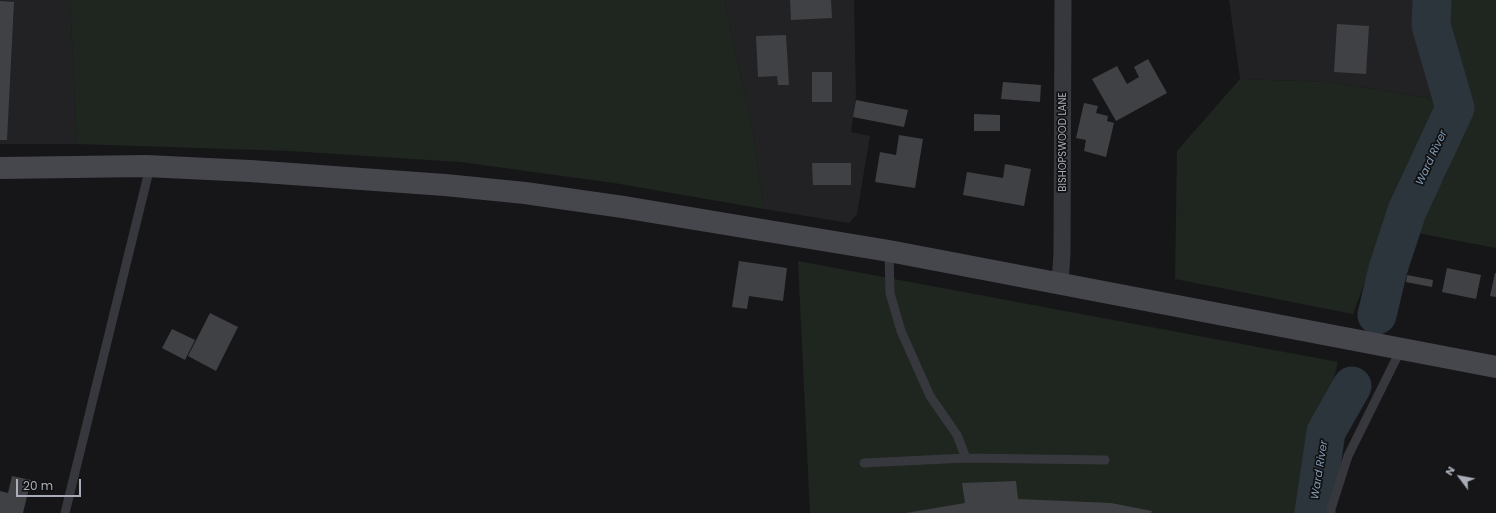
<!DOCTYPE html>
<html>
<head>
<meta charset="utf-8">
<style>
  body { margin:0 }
  #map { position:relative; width:1496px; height:513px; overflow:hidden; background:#161618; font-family:Poppins,sans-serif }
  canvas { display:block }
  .north { position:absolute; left:1440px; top:457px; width:40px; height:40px; -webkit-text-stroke:3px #111113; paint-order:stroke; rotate:302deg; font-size:11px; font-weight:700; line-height:16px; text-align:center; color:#a8adb8 }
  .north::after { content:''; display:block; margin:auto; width:14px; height:18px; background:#a8adb8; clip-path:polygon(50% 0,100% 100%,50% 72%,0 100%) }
  .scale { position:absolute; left:16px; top:479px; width:65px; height:18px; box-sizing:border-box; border:2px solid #a8adb8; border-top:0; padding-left:5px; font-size:12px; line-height:14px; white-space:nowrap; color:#a8adb8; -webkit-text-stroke:3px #111113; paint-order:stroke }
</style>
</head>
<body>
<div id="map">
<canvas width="1496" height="513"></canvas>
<div class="north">N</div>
<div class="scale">20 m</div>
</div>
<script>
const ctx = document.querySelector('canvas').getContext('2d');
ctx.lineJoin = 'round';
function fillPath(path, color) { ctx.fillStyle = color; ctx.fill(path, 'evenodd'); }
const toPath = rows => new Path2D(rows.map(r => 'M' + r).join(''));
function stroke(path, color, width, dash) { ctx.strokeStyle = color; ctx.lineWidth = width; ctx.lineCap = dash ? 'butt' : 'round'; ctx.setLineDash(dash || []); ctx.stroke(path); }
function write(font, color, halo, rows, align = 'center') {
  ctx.font = font + ' Poppins,sans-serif'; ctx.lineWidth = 3.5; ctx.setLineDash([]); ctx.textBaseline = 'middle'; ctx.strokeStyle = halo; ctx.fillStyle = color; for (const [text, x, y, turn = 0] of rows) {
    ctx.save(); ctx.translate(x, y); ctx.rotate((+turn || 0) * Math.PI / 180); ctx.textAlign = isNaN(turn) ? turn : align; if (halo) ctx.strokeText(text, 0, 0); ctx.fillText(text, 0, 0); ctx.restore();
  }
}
fillPath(toPath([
  [0,0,70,0,77,144,0,144],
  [724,0,854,0,856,98,851,132,870,136,857,214,849,223,764,209,753,132],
  [1229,0,1431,0,1427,35,1451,101,1327,82,1240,79]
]), '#222225');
fillPath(toPath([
  [70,0,724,0,753,132,764,209,614,183,460,162,289,151,77,144],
  [1447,0,1496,0,1496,248,1412,232,1445,177,1462,126,1465,74,1449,32],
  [1240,79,1327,82,1451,101,1444,155,1369,271,1353,314,1175,279,1177,151],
  [798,261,1338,362,1306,484,1302,513,810,513]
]), '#1e261f');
stroke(toPath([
  [1377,315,1388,269,1407,211,1455,108,1431,25,1432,0],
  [1314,513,1326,432,1352,386]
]), '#2c353c', 39);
fillPath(toPath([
  [790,0,831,0,832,18,791,20],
  [0,1,14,2,7,140,0,140],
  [1337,24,1369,26,1366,74,1334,72],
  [786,35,789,85,778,85,777,76,758,77,756,36],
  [1148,59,1167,93,1116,121,1092,79,1117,66,1127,84,1139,77,1134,67],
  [812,72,832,72,832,102,812,102],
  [1003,82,1041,85,1040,102,1001,99],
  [856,100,908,110,904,127,853,117],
  [1084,103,1098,106,1096,113,1108,116,1107,121,1114,123,1106,157,1084,151,1086,140,1076,138],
  [974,114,1000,115,1000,131,974,131],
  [899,135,923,139,915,188,875,182,880,152,896,155],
  [812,163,851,163,851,185,813,185],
  [1005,164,1031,169,1024,206,963,195,967,172,1003,178],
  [739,261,787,268,783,301,749,296,747,309,732,307],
  [1447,268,1481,275,1476,299,1442,292],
  [1495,273,1496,273,1496,297,1490,296],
  [1407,275,1433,280,1432,287,1406,282],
  [210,313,238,327,216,371,188,356],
  [172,329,195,340,185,360,162,348],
  [12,476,31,480,23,513,0,513,0,491,8,493],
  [1016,481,1018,499,1111,503,1152,511,1151,513,906,513,965,503,962,483]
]), '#404145');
stroke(toPath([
  [889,251,890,293,901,331,930,396,957,435,966,458],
  [864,463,966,458,1105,460],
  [65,513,150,167],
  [1331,513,1331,509,1348,456,1401,349]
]), '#37383d', 9);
stroke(toPath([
  [1060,283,1062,253,1063,0]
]), '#37383d', 17);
stroke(toPath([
  [0,168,146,166,250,171,445,185,525,193,623,207,889,251,1496,367]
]), '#45474d', 22);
write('10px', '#a8adb8', '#111113', [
  ["BISHOPSWOOD LANE",1063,142,-90]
]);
write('italic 11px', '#7f9bb3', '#111113', [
  ["Ward River",1432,158,-65],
  ["Ward River",1320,470,-81]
]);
</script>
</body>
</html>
